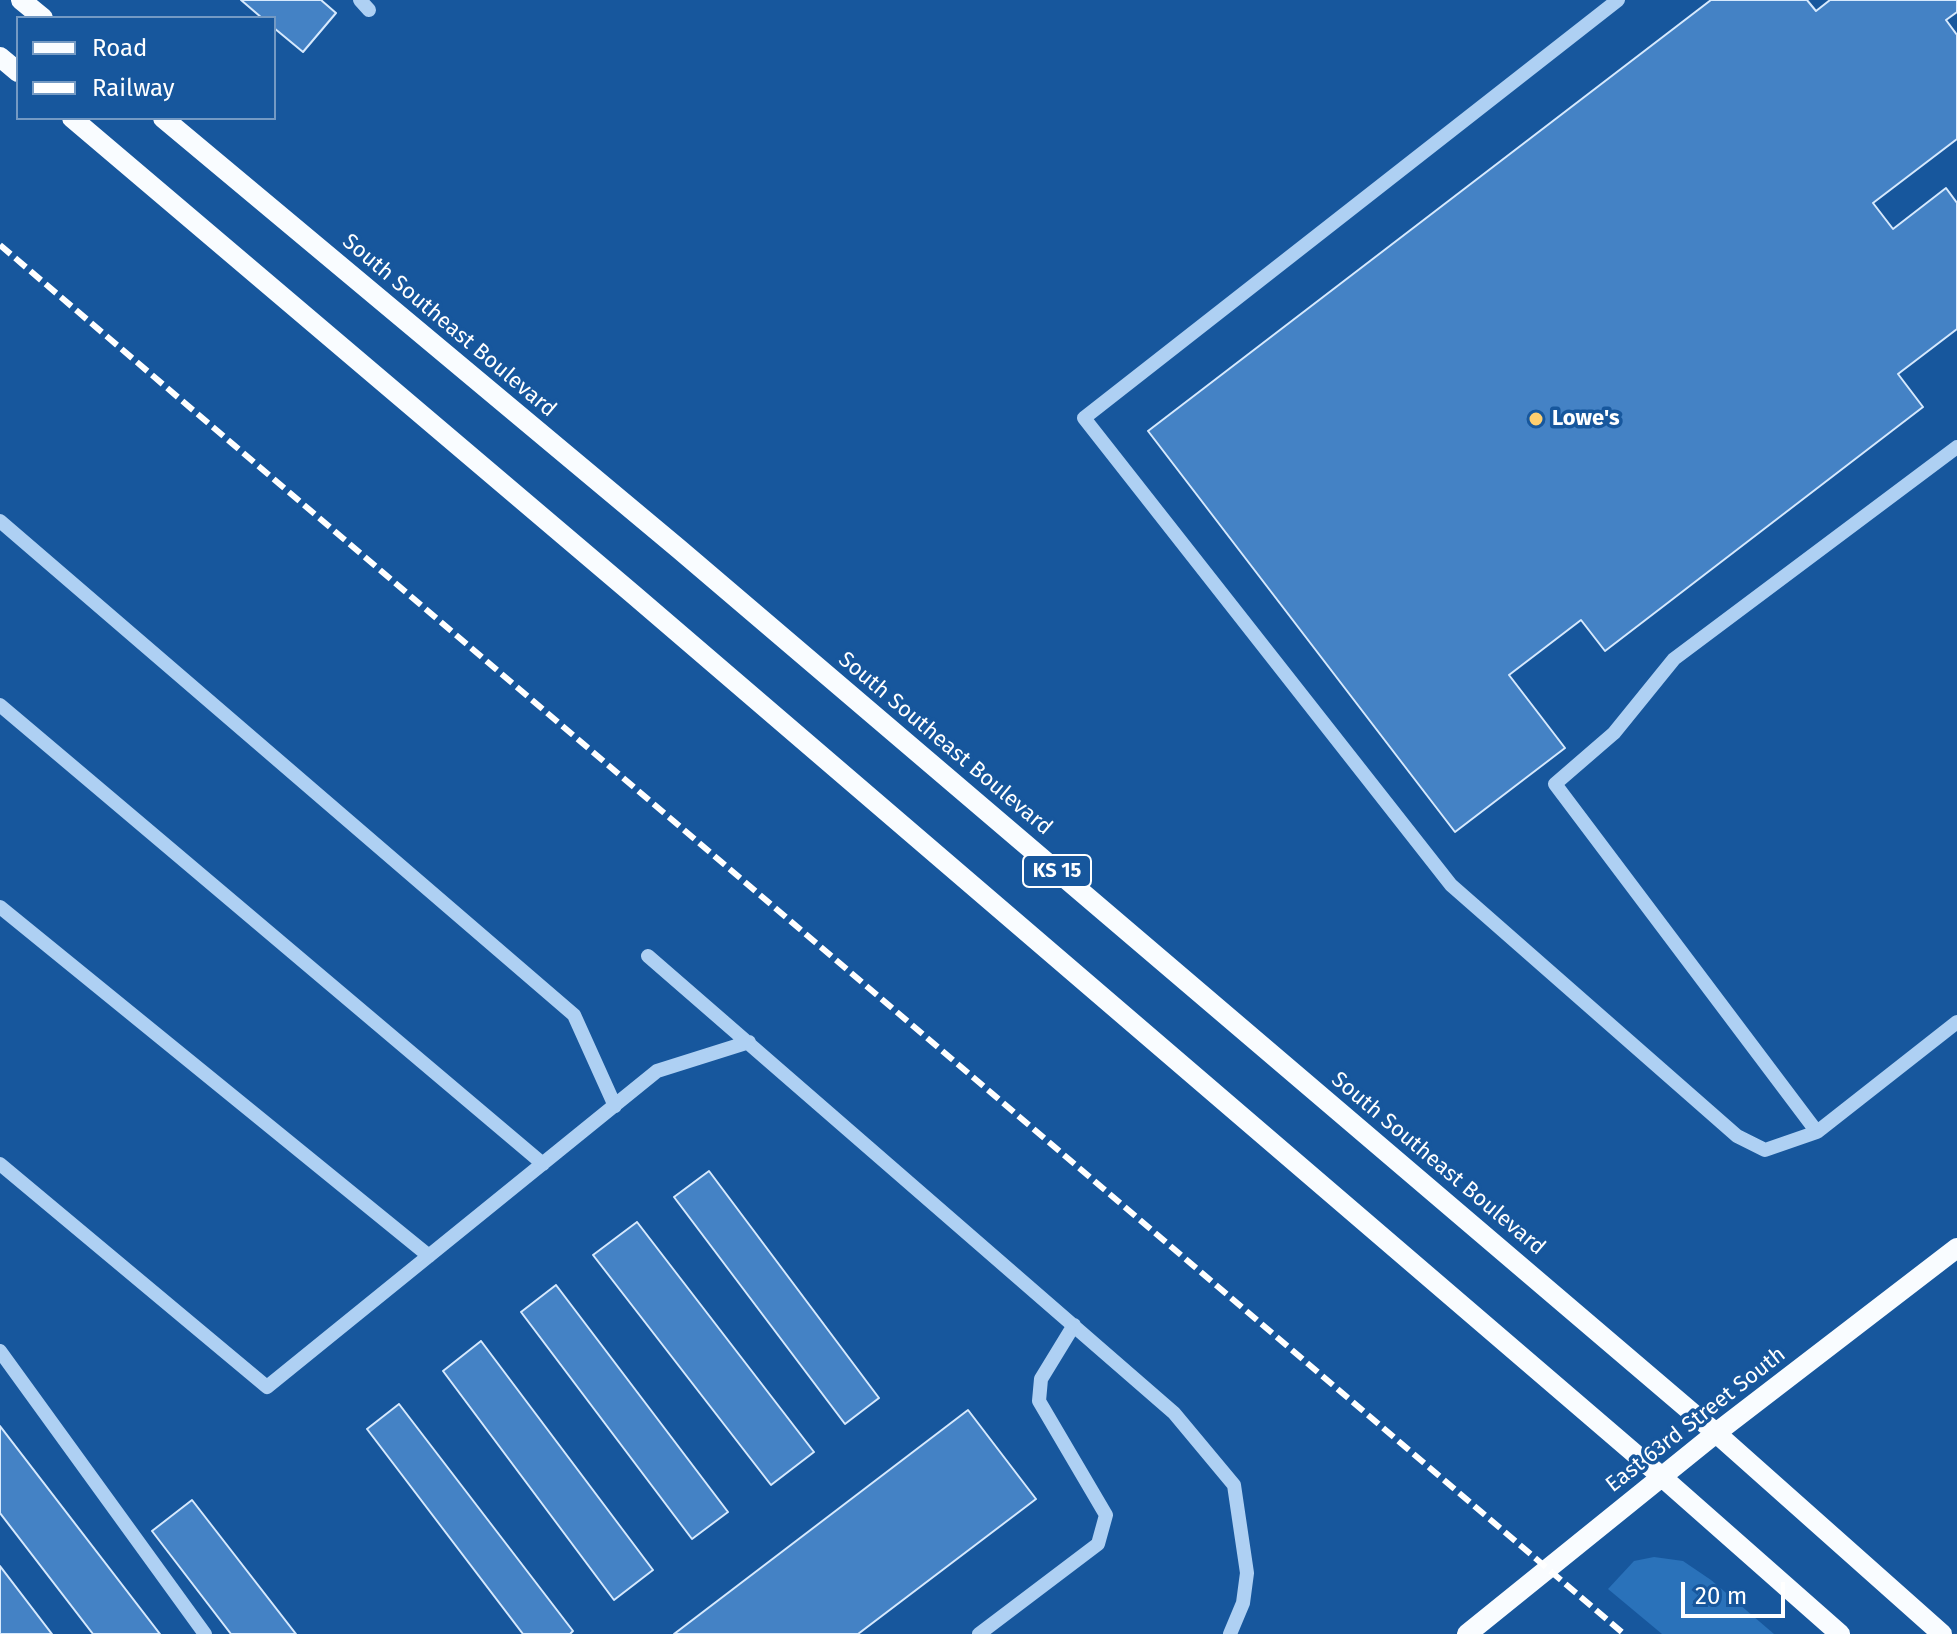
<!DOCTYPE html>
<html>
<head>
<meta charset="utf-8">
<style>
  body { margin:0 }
  #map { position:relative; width:1957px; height:1634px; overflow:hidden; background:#17579d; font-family:"Fira Sans",sans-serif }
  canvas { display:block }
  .legend { position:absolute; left:16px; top:16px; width:260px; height:104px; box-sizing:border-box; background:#17579d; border:2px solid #749ac4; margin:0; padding:10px 14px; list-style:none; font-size:24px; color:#fff }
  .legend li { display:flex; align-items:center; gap:16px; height:40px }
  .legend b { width:40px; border:2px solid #749ac4 }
  .scale { position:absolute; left:1681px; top:1582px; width:104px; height:36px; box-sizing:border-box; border:4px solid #fff; border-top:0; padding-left:10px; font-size:24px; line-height:28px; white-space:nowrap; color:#fff; -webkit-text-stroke:6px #17579d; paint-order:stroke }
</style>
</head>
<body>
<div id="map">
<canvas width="1957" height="1634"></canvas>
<ul class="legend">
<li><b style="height:10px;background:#f9fcff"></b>Road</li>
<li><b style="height:10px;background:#fff"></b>Railway</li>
</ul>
<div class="scale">20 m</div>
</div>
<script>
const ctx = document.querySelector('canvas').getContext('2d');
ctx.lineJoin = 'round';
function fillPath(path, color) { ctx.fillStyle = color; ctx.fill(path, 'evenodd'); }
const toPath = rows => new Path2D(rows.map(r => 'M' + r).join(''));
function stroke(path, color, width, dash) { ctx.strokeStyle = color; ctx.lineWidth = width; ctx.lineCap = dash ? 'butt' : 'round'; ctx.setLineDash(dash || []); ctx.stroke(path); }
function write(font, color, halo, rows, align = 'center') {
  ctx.font = font + ' "Fira Sans",sans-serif'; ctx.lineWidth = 7; ctx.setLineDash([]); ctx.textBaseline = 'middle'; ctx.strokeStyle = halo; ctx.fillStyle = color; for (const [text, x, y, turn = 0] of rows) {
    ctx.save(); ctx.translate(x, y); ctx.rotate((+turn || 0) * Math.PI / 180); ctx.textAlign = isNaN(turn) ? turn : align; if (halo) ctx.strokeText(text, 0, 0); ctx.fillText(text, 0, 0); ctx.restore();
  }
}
fillPath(toPath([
  [1654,1557,1683,1561,1711,1580,1774,1634,1662,1634,1608,1589,1634,1561]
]), '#2a72ba');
const building = toPath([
  [241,0,321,0,336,13,303,52,274,28,274,18,262,18,241,0],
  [1711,0,1807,0,1816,11,1830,0,1957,0,1957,12,1946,20,1957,35,1957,139,1873,203,1893,229,1946,188,1957,203,1957,329,1898,374,1923,407,1605,651,1581,620,1509,675,1565,748,1455,832,1148,431,1711,0],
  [709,1171,879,1398,845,1424,674,1197,709,1171],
  [637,1222,814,1452,771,1485,593,1255,637,1222],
  [556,1285,728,1512,692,1539,521,1312,556,1285],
  [481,1341,653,1570,614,1600,443,1371,481,1341],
  [399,1404,573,1631,570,1634,523,1634,367,1429,399,1404],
  [968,1410,1036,1499,858,1634,674,1634,968,1410],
  [0,1426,160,1634,93,1634,0,1513,0,1426],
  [192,1500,296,1634,231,1634,152,1531,192,1500],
  [0,1566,52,1634,0,1634,0,1566]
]);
fillPath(building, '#4482c5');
stroke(building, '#d6e9fd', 2);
stroke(toPath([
  [360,0,369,10],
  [1618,0,1084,418,1451,885,1737,1136,1765,1150,1817,1132],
  [1957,447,1674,659,1614,733,1555,784,1817,1132,1957,1022],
  [0,521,574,1015,615,1106],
  [0,705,543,1164],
  [0,907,429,1256],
  [648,956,1174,1413,1234,1485,1247,1573,1243,1603,1230,1634],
  [0,1164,267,1387,657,1071,749,1042],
  [0,1351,205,1634],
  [979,1634,1098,1544,1106,1515,1039,1401,1041,1379,1074,1325]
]), '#aed0f3', 14);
stroke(toPath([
  [21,0,43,18],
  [0,57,18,72],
  [72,118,634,595,1662,1477,1840,1634],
  [163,118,679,549,1716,1433,1942,1634],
  [1467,1634,1716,1433,1957,1248]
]), '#f9fcff', 20);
stroke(toPath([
  [0,245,1624,1634]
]), '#fff', 6, [14, 6]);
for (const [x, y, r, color] of [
  [1536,419,8,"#ffcf6f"]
]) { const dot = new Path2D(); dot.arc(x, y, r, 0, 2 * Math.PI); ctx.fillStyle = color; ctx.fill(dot); stroke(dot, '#17579d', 3); }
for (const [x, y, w] of [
  [1057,871,68]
]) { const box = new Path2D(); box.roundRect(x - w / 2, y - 16, w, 32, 6); ctx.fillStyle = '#17579d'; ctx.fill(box); stroke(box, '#fff', 2); }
write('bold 20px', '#fff', null, [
  ["KS 15",1057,871]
]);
write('22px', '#fff', '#17579d', [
  ["South Southeast Boulevard",449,326,40],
  ["South Southeast Boulevard",945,744,40],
  ["South Southeast Boulevard",1438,1164,40],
  ["East 63rd Street South",1696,1420,-38]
]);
write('bold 22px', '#fff', '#17579d', [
  ["Lowe's",1552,419]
], 'left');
</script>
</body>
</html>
